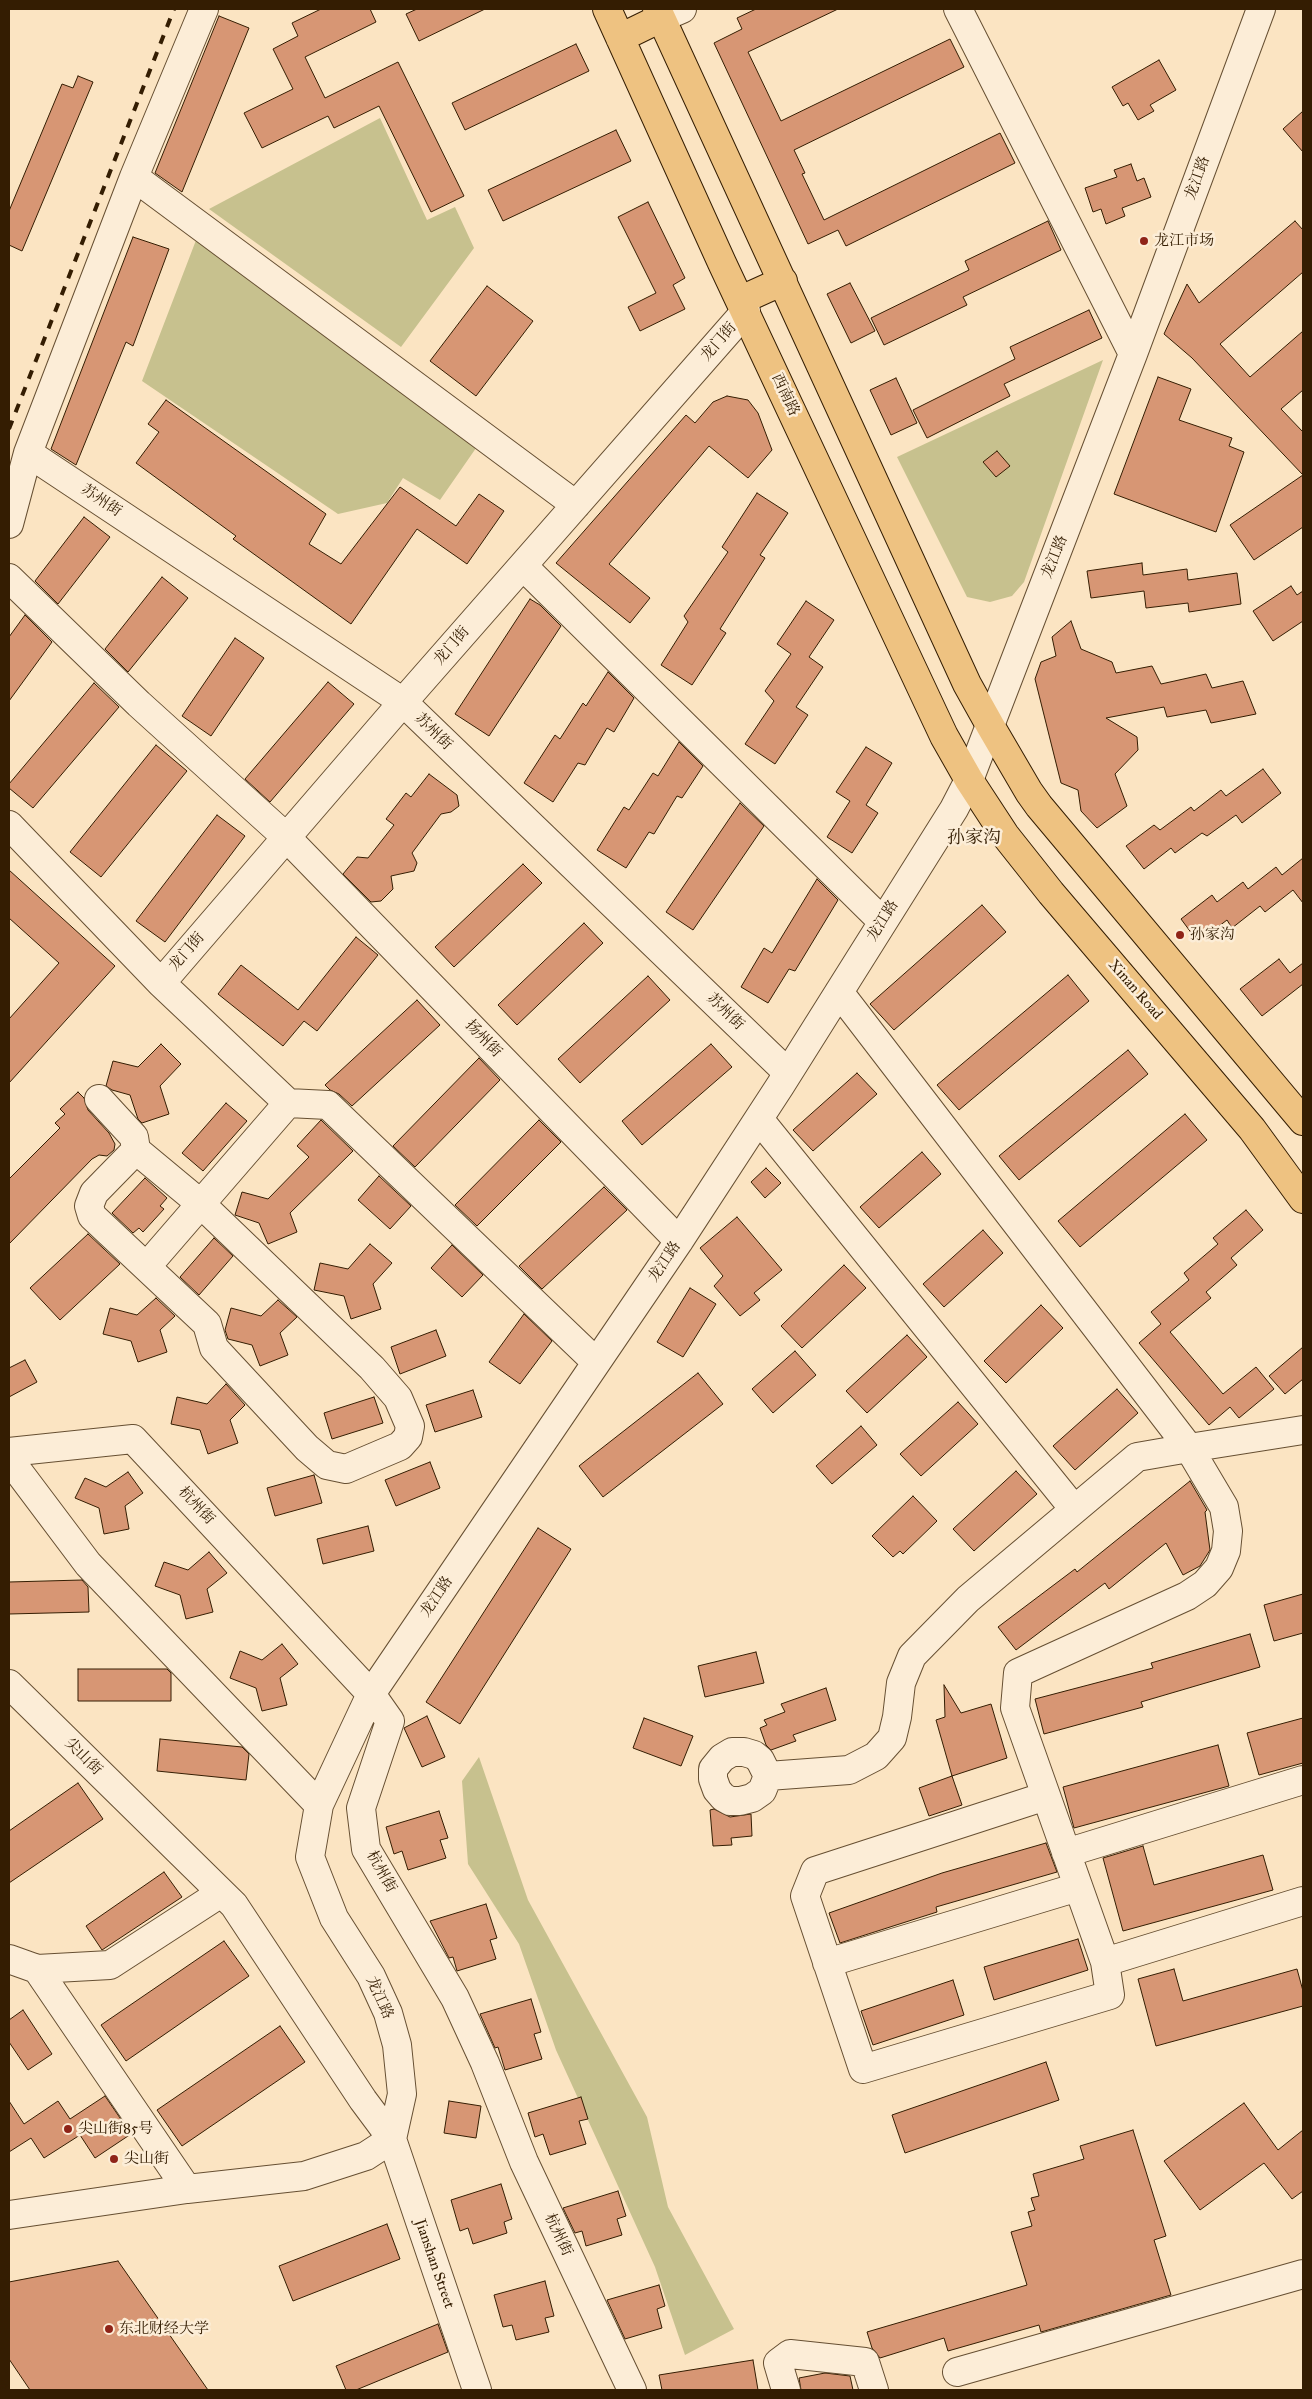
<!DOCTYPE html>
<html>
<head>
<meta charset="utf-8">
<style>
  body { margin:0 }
  #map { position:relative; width:1312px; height:2399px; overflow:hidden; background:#fbe4c2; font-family:"IM FELL Great Primer",serif }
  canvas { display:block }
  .frame { position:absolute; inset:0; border:10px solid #341d02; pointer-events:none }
</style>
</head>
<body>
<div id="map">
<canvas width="1312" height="2399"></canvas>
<div class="frame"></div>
</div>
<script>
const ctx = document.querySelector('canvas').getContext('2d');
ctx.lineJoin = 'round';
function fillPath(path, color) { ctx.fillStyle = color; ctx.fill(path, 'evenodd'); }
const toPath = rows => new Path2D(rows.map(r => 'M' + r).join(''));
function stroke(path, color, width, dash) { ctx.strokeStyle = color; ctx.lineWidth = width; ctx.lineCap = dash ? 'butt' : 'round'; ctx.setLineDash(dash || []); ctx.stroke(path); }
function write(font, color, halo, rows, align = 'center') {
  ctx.font = font + ' "IM FELL Great Primer","Noto Serif SC",serif'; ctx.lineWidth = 5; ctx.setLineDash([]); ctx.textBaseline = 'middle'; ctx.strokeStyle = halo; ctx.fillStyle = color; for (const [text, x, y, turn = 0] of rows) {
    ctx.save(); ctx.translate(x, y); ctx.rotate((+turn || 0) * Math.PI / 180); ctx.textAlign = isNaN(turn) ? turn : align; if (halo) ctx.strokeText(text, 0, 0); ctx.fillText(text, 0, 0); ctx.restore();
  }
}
fillPath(toPath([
  [380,118,427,220,455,207,474,248,401,347,209,209],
  [198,235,483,438,440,500,403,478,387,503,338,514,142,381],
  [1103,360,1024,582,1012,596,990,602,967,597,897,457],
  [479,1757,528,1900,647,2117,668,2207,734,2329,685,2355,655,2267,556,2050,519,1944,468,1864,462,1781]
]), '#c7c18e');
const building = toPath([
  [321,9,370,9,376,22,305,57,325,98,398,62,464,196,431,212,379,106,334,128,328,116,262,148,244,113,293,89,273,49,298,36,292,23,321,9],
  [417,9,485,9,419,41,406,14,417,9],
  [756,9,838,9,748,52,781,121,950,39,964,67,794,150,805,173,802,174,824,220,1000,133,1015,163,846,246,838,230,808,244,714,43,742,29,737,18,756,9],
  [219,16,249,28,182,192,155,173,219,16],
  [576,44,589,71,465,130,452,103,576,44],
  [1159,60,1176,90,1150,105,1154,111,1138,120,1128,103,1123,106,1112,87,1159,60],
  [78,76,93,82,22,251,9,245,9,211,62,84,73,88,78,76],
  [1303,111,1303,152,1283,129,1303,111],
  [616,130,631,161,503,221,488,190,616,130],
  [1131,164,1137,181,1144,178,1151,197,1122,208,1125,216,1106,224,1101,209,1093,212,1085,188,1117,177,1114,170,1131,164],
  [648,202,685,278,673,285,685,309,640,331,628,307,656,293,618,217,648,202],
  [1048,221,1061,250,963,297,967,305,884,345,871,318,969,270,965,261,1048,221],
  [1295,221,1303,230,1303,272,1220,344,1250,377,1303,331,1303,390,1281,409,1303,432,1303,475,1192,358,1164,334,1187,284,1199,303,1295,221],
  [133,237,169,249,133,346,126,342,76,465,51,449,133,237],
  [850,283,875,331,851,343,827,294,850,283],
  [487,286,533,321,476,396,430,361,487,286],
  [1089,310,1102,338,1004,384,1010,396,927,438,913,410,1015,359,1010,347,1089,310],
  [1158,377,1191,389,1179,420,1232,438,1229,446,1244,452,1216,532,1114,494,1158,377],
  [896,378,917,423,891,435,870,390,896,378],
  [727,396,748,400,758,413,772,450,748,478,709,446,609,564,650,598,630,623,556,563,686,415,695,423,713,402,727,396],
  [166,400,326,514,309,544,341,564,400,487,456,526,479,494,504,511,467,564,417,529,351,624,233,539,236,536,136,463,159,432,148,424,166,400],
  [997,451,1010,466,996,477,983,462,997,451],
  [1303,475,1303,527,1254,560,1230,525,1303,475],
  [757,493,788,513,760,555,765,558,720,629,726,633,692,685,661,665,688,622,684,616,728,552,722,547,757,493],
  [84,517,110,537,58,604,35,581,84,517],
  [1142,563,1143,575,1187,569,1188,580,1237,573,1241,604,1189,612,1188,603,1146,608,1144,591,1091,598,1087,571,1142,563],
  [162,577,188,598,128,672,105,649,162,577],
  [1291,586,1297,595,1303,591,1303,621,1273,641,1253,611,1291,586],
  [530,599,540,605,561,626,489,736,455,714,530,599],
  [806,601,834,620,809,657,823,667,796,707,808,715,775,764,745,744,774,701,765,691,791,654,777,644,806,601],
  [25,615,52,642,9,701,9,637,25,615],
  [1071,621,1081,649,1112,662,1116,673,1152,666,1161,684,1206,674,1212,688,1243,681,1256,714,1211,723,1206,710,1167,717,1164,707,1106,718,1137,737,1138,750,1115,774,1127,806,1097,828,1081,811,1078,790,1061,783,1035,679,1041,662,1056,656,1052,637,1071,621],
  [235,638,264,658,211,736,182,716,235,638],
  [608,672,634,698,614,732,607,728,585,765,578,763,553,802,524,783,555,735,560,739,583,703,586,706,608,672],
  [328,682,354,704,270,802,245,779,328,682],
  [94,683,119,707,33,808,9,788,9,784,94,683],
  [679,742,703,766,682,798,677,796,654,834,649,832,626,868,597,850,624,807,629,810,653,773,658,776,679,742],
  [156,745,187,771,101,877,70,852,156,745],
  [866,747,892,763,866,805,878,813,852,853,827,837,850,801,836,792,866,747],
  [1263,769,1281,793,1242,823,1236,815,1207,836,1202,833,1175,853,1171,848,1144,869,1126,846,1154,825,1160,830,1191,807,1194,811,1221,790,1226,796,1263,769],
  [429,774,457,795,459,806,451,812,441,814,412,853,417,863,414,871,391,876,393,889,381,901,371,902,343,874,357,857,368,858,394,825,386,819,406,793,411,797,429,774],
  [740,803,764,826,693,930,666,912,740,803],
  [217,815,245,836,165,942,136,921,217,815],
  [1303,858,1303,903,1293,890,1265,912,1260,906,1232,928,1227,920,1198,942,1181,919,1212,895,1217,902,1243,882,1248,889,1276,867,1282,875,1303,858],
  [523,864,542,883,454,967,435,947,523,864],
  [9,870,115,966,9,1083,9,1019,59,963,9,918,9,870],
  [817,879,838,900,795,971,789,969,768,1003,741,987,764,948,772,953,817,879],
  [982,905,1006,932,894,1030,870,1004,982,905],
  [584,923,603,943,517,1025,498,1005,584,923],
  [356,937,378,955,317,1031,304,1021,283,1046,218,994,241,965,298,1010,356,937],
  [1279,959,1290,973,1303,963,1303,984,1262,1016,1240,989,1279,959],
  [1068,975,1089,1001,959,1110,937,1085,1068,975],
  [648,976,670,1000,580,1083,558,1059,648,976],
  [417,1000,440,1025,352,1106,339,1094,330,1090,325,1085,417,1000],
  [161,1044,181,1064,160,1086,169,1114,142,1123,138,1119,130,1095,112,1090,106,1086,113,1061,138,1067,161,1044],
  [711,1044,732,1067,642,1145,622,1121,711,1044],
  [1128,1050,1148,1074,1019,1180,999,1156,1128,1050],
  [479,1058,500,1080,415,1167,393,1146,479,1058],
  [857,1073,877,1094,813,1151,793,1130,857,1073],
  [78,1092,84,1098,88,1110,109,1133,115,1144,114,1150,107,1156,99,1155,92,1159,9,1244,9,1179,60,1128,55,1123,65,1114,60,1109,78,1092],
  [226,1103,247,1121,203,1171,182,1153,226,1103],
  [1185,1114,1207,1140,1080,1247,1058,1221,1185,1114],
  [321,1120,353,1151,290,1213,297,1232,268,1244,259,1223,235,1215,242,1192,268,1199,309,1157,297,1146,321,1120],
  [539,1120,561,1142,477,1226,455,1205,539,1120],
  [922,1152,941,1174,879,1228,860,1207,922,1152],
  [766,1168,781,1183,765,1198,751,1182,766,1168],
  [379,1176,411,1206,390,1229,358,1200,379,1176],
  [145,1178,167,1198,160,1206,164,1209,143,1232,139,1228,133,1233,112,1213,145,1178],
  [604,1187,627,1210,542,1289,519,1266,604,1187],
  [1246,1210,1263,1230,1231,1258,1237,1265,1206,1292,1211,1298,1170,1332,1223,1394,1256,1367,1274,1389,1239,1418,1230,1407,1209,1425,1139,1343,1161,1324,1151,1312,1189,1280,1184,1273,1218,1244,1213,1238,1246,1210],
  [737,1217,782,1270,754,1293,760,1300,740,1316,714,1286,723,1276,700,1248,737,1217],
  [983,1230,1003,1253,944,1307,923,1284,983,1230],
  [88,1234,120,1264,60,1320,30,1288,88,1234],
  [214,1238,233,1256,199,1295,180,1277,214,1238],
  [370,1244,392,1263,373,1284,381,1309,351,1319,344,1296,314,1290,320,1263,348,1269,370,1244],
  [452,1245,483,1275,462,1297,431,1268,452,1245],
  [844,1265,866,1288,802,1348,781,1326,844,1265],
  [690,1288,716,1304,683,1357,657,1342,690,1288],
  [156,1298,175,1316,160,1330,167,1352,138,1362,131,1341,103,1334,110,1308,137,1315,156,1298],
  [278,1300,297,1317,280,1333,288,1355,260,1366,252,1345,228,1339,225,1330,231,1308,261,1316,278,1300],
  [1041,1305,1063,1328,1006,1383,984,1361,1041,1305],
  [524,1314,552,1341,520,1384,489,1362,524,1314],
  [436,1330,446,1356,400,1374,391,1347,436,1330],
  [907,1335,927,1357,867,1413,846,1391,907,1335],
  [1303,1347,1303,1379,1285,1394,1269,1376,1303,1347],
  [795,1351,816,1375,773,1413,752,1389,795,1351],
  [25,1360,37,1382,9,1397,9,1368,25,1360],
  [698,1373,723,1404,603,1497,579,1466,698,1373],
  [226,1384,245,1405,230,1420,238,1443,208,1454,200,1430,171,1424,177,1397,207,1404,226,1384],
  [1117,1389,1138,1413,1075,1470,1053,1446,1117,1389],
  [473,1390,482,1417,435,1432,426,1405,473,1390],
  [374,1397,383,1423,332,1439,324,1413,374,1397],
  [958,1402,978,1424,921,1476,900,1454,958,1402],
  [861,1426,877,1445,832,1484,816,1466,861,1426],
  [430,1462,440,1488,396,1506,385,1480,430,1462],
  [1016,1471,1037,1494,974,1551,953,1529,1016,1471],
  [128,1472,143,1493,125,1506,129,1529,104,1534,99,1508,75,1498,85,1478,106,1487,128,1472],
  [314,1475,322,1503,275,1516,267,1488,314,1475],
  [1190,1481,1207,1510,1205,1512,1210,1550,1200,1566,1183,1575,1166,1543,1109,1589,1105,1583,1016,1650,998,1627,1075,1569,1077,1572,1190,1481],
  [913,1496,937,1521,903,1554,900,1551,893,1557,872,1536,913,1496],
  [368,1526,374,1551,323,1564,317,1539,368,1526],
  [538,1528,571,1549,460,1724,426,1702,538,1528],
  [209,1552,227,1573,207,1589,213,1612,186,1619,180,1595,155,1586,164,1562,188,1570,209,1552],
  [82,1580,88,1587,89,1612,9,1614,9,1582,82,1580],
  [1303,1594,1303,1633,1274,1641,1264,1605,1303,1594],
  [1250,1634,1260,1667,1141,1702,1143,1707,1044,1734,1035,1699,1153,1668,1151,1663,1250,1634],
  [282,1644,298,1664,280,1678,287,1705,262,1711,256,1688,230,1678,240,1651,262,1660,282,1644],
  [756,1652,764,1683,705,1697,698,1666,756,1652],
  [78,1669,167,1669,171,1673,171,1701,78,1701,78,1669],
  [944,1685,961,1713,991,1704,1007,1758,952,1776,936,1720,945,1717,944,1685],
  [826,1688,836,1720,793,1735,796,1741,771,1750,766,1745,760,1728,767,1725,764,1720,785,1712,781,1704,826,1688],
  [427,1716,445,1757,422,1767,404,1728,427,1716],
  [644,1718,693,1736,681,1766,633,1748,644,1718],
  [1303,1718,1303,1763,1259,1775,1247,1733,1303,1718],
  [160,1739,242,1747,249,1754,246,1780,157,1771,160,1739],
  [1218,1745,1229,1786,1074,1828,1063,1787,1218,1745],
  [952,1776,962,1805,929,1816,919,1788,952,1776],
  [78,1783,103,1819,9,1883,9,1831,78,1783],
  [714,1809,730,1817,751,1814,752,1836,731,1838,732,1845,713,1846,710,1810,714,1809],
  [439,1811,448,1838,440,1840,446,1858,408,1870,402,1851,394,1854,386,1827,439,1811],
  [1046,1843,1057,1872,936,1907,937,1912,840,1943,829,1913,942,1873,1046,1843],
  [1143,1846,1154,1885,1263,1855,1273,1890,1123,1931,1103,1858,1143,1846],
  [164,1872,182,1897,102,1950,86,1926,164,1872],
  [486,1904,497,1938,490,1940,496,1959,457,1971,453,1957,449,1958,430,1921,486,1904],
  [1078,1939,1088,1970,994,2000,984,1967,1078,1939],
  [224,1941,249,1976,126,2061,101,2025,224,1941],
  [1174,1969,1183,2001,1297,1969,1303,1991,1303,2006,1156,2046,1138,1979,1174,1969],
  [953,1980,964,2015,873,2045,861,2011,953,1980],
  [531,1999,541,2032,534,2034,542,2059,505,2070,498,2047,495,2048,480,2014,531,1999],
  [23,2010,52,2054,28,2070,9,2042,9,2020,23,2010],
  [280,2026,305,2062,182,2146,157,2110,280,2026],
  [1046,2062,1059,2100,905,2153,892,2115,1046,2062],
  [105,2096,131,2134,95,2158,80,2135,44,2158,31,2138,9,2152,9,2101,24,2124,58,2101,70,2119,105,2096],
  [581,2097,588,2119,579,2121,586,2144,550,2155,543,2134,535,2137,528,2113,581,2097],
  [449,2101,481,2106,476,2138,444,2133,449,2101],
  [1244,2103,1278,2150,1303,2130,1303,2191,1292,2199,1264,2163,1200,2210,1164,2161,1244,2103],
  [1133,2130,1166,2236,1154,2240,1171,2295,1041,2332,1039,2325,948,2351,944,2338,880,2358,872,2348,867,2332,1027,2285,1011,2232,1032,2226,1028,2212,1035,2210,1031,2198,1039,2196,1033,2174,1084,2159,1080,2146,1133,2130],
  [501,2184,512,2219,504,2222,507,2233,473,2244,468,2228,460,2231,451,2200,501,2184],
  [618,2191,626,2216,617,2219,622,2235,586,2246,582,2231,575,2233,563,2208,618,2191],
  [387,2224,400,2259,293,2301,279,2266,387,2224],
  [118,2261,208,2390,30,2390,9,2359,9,2282,118,2261],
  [545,2281,554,2316,545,2318,549,2332,516,2340,512,2325,503,2327,494,2295,545,2281],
  [659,2285,665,2306,657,2309,662,2328,625,2339,607,2300,659,2285],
  [438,2324,448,2352,356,2390,346,2390,336,2366,438,2324],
  [753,2360,758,2390,662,2390,659,2375,753,2360],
  [825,2373,850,2376,853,2390,801,2390,799,2378,825,2373]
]);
fillPath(building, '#d79674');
stroke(building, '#341d02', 1);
const minor = toPath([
  [958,9,1133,354],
  [661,18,682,9],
  [134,177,576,505],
  [28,453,403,702,788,1073],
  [9,524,28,453,134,177,204,9],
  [523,566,883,922],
  [9,578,139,704,286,837,679,1241],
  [9,825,161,983,288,1103,328,1105,596,1362],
  [161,983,403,702,746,311],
  [99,1099,134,1137,136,1150,201,1204,372,1368,398,1398,410,1426,408,1437,400,1446,346,1469,327,1465,307,1448,214,1348,207,1324,92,1216,89,1206,94,1193,136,1150],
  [759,1119,1074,1509],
  [147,1266,288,1103],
  [1303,1430,1189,1448,1224,1507,1228,1531,1226,1551,1219,1568,1205,1584,1187,1596,1018,1673,1015,1708,1105,1962,1303,1901],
  [9,1452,133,1439,371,1694,390,1721,361,1808,366,1849,455,1998,485,2063,524,2162,632,2390],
  [9,1459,88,1564,319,1805],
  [9,1684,234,1905,363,2100,392,2139,477,2390],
  [768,1776,762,1791,752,1798,740,1801,730,1801,723,1797,717,1790,713,1779,713,1769,722,1758,732,1752,744,1752,754,1755,760,1760,768,1776,849,1770,876,1756,892,1738,897,1717,901,1683,912,1656,968,1599,1137,1457,1189,1448,839,992],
  [1046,1796,815,1871,805,1896,863,2069,1110,1995,1105,1962],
  [1066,1853,1303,1780],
  [9,1959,37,1969,187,2189],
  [827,1963,1078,1887],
  [37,1969,110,1965,221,1893],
  [9,2215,187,2189,304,2176,366,2156,392,2139,402,2094,397,2045,388,2013,371,1976,334,1918,310,1857,319,1805,371,1694,679,1241,780,1086,954,809,969,780,1133,354,1261,9],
  [957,2372,1303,2274],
  [786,2390,778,2363,790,2354,865,2362,874,2390]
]);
const major = toPath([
  [607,9,722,263,944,736,969,780,1005,835,1051,893,1252,1129,1303,1199],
  [657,9,967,684,991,727,1029,792,1039,806,1303,1121],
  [620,38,661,18],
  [741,300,783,281]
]);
stroke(minor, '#664f32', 30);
stroke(major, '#341d02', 30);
stroke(minor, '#fcedd7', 28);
stroke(major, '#eec281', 28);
stroke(toPath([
  [9,429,174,9]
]), '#341d02', 4, [9, 9]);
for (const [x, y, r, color] of [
  [1144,241,5,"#8f2418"],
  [1180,935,5,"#8f2418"],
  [68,2129,5,"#8f2418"],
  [114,2159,5,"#8f2418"],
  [109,2329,5,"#8f2418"]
]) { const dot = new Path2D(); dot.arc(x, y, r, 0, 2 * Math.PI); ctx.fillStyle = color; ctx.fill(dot); stroke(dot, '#fcedd7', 2); }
write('15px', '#341d02', '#fcedd7', [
  ["龙江路",1198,178,-70],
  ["龙门街",719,342,-49],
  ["西南路",785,395,65],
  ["苏州街",101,501,34],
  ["龙江路",1055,557,-68],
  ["龙门街",452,646,-49],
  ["苏州街",433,732,44],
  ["龙江路",883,921,-58],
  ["龙门街",187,952,-49],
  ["Xinan Road",1135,990,49],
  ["苏州街",725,1012,44],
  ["扬州街",483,1039,46],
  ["龙江路",665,1262,-56],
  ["杭州街",196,1506,47],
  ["龙江路",437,1597,-56],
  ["尖山街",83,1757,45],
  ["杭州街",381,1872,61],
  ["龙江路",379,1998,66],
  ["杭州街",558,2235,65],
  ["Jianshan Street",434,2264,71]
]);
write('15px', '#341d02', '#fcedd7', [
  ["龙江市场",1154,241],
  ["孙家沟",1190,935],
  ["尖山街85号",78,2129],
  ["尖山街",124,2159],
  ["东北财经大学",119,2329]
], 'left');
write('18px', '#341d02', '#fcedd7', [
  ["孙家沟",974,839]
]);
</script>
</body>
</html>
